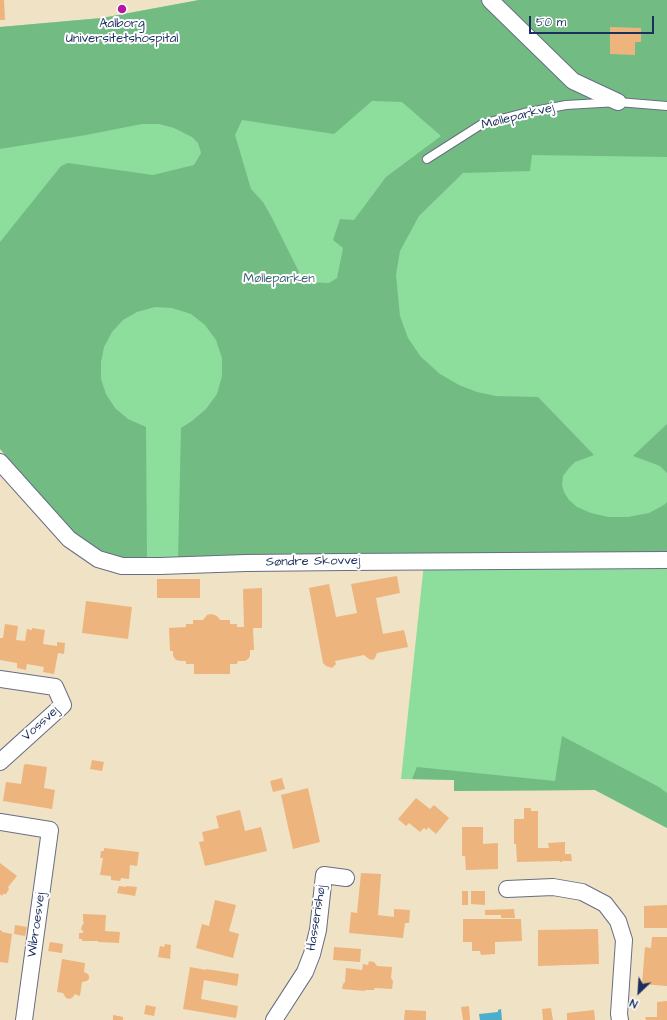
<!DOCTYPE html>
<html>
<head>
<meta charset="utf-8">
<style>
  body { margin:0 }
  #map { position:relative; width:667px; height:1020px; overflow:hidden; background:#f0e2c4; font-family:"Architects Daughter",sans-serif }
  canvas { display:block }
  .north { position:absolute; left:619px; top:972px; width:40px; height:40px; -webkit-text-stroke:3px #fff; paint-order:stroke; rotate:205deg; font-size:11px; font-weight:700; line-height:16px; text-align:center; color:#1b2f5e }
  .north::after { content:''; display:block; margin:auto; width:14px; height:18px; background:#1b2f5e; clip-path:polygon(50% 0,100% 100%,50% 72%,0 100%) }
  .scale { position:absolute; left:529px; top:16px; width:125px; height:18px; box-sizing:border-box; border:2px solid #1b2f5e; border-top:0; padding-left:5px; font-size:12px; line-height:14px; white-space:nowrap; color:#1b2f5e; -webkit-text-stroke:3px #fff; paint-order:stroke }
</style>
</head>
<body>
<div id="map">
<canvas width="667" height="1020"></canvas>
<div class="north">N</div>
<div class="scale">50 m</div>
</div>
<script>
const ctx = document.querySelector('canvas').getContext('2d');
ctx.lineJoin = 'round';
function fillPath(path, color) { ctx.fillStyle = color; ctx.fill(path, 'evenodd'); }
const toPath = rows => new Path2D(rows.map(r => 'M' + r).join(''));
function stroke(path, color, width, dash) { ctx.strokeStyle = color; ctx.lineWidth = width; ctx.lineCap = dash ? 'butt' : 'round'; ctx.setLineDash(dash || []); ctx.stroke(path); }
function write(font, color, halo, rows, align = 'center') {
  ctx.font = font + ' "Architects Daughter",sans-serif'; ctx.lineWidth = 4; ctx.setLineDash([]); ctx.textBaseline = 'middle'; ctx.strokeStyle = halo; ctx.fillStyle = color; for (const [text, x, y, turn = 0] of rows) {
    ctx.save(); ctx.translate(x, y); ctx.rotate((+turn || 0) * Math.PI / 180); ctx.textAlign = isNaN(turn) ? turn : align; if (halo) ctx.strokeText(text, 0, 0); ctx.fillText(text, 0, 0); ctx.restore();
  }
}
fillPath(toPath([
  [199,0,667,0,667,828,595,790,454,791,454,780,401,779,423,573,424,555,124,558,102,551,0,449,0,27,102,18]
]), '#8ddd9c');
fillPath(toPath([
  [199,0,667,0,667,157,532,155,530,171,463,173,419,216,400,251,396,275,400,316,408,338,421,357,440,374,459,385,477,392,496,396,538,397,594,455,575,462,569,468,563,476,562,485,564,492,569,500,577,507,591,513,608,517,628,517,649,513,664,505,667,502,667,553,178,559,181,428,192,421,206,409,217,394,222,376,222,358,216,340,205,325,191,314,172,308,155,307,137,312,123,320,112,332,104,347,101,362,101,379,106,394,115,408,128,419,146,427,147,558,124,558,102,551,80,539,61,522,0,449,0,242,61,166,68,163,153,175,194,165,201,153,198,143,192,137,174,128,159,124,142,124,86,135,0,149,0,27,102,18],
  [372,101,402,102,441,136,386,177,354,220,340,219,333,240,343,248,337,278,329,283,304,282,271,216,263,202,251,189,235,135,242,120,334,134],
  [667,424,667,473,660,466,633,456],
  [562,736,659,787,667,793,667,828,595,790,454,791,454,780,412,779,417,767,555,781]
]), '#72bc84');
fillPath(toPath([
  [501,1009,502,1020,480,1020,479,1014,498,1012,498,1010]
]), '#4daecc');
fillPath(toPath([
  [0,0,4,0,5,20,0,20],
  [610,27,641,28,641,42,635,42,635,55,610,54],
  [397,576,400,593,376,598,383,634,404,630,408,647,377,653,375,658,373,660,369,659,364,655,335,661,336,664,332,668,326,666,323,663,309,588,329,584,336,617,357,613,351,584],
  [157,579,200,579,200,598,157,598],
  [262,588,262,628,253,628,254,650,250,650,250,656,248,659,245,661,238,661,237,664,230,664,230,674,194,674,194,664,186,664,186,661,181,661,176,660,173,656,173,651,170,651,169,628,186,627,186,624,193,624,193,620,203,620,207,615,211,614,215,615,218,617,220,620,230,620,230,624,237,624,237,627,244,627,243,589],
  [86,601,132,607,128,639,82,633],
  [5,624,18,626,16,640,25,641,27,629,32,630,32,628,45,630,43,644,57,646,57,642,65,643,64,654,58,653,54,674,43,672,44,667,27,664,26,670,17,668,17,663,0,660,0,638,3,638],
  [92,760,104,762,102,771,90,769],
  [26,764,47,767,44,788,55,790,52,809,3,801,6,782,21,784,24,765],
  [282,778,285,789,273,792,270,781],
  [308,788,320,842,293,849,281,795],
  [416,798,430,809,434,805,449,818,436,834,428,827,427,830,424,828,420,832,409,823,406,826,398,819],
  [524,808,531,808,531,811,538,811,538,848,549,848,548,843,565,842,565,854,571,854,572,861,562,861,562,862,560,862,560,861,517,862,516,844,514,844,514,819,524,819],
  [240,810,245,831,261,827,267,851,205,866,199,842,204,841,202,832,219,828,216,816],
  [462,827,483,827,483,844,498,843,498,869,466,870,465,856,462,856],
  [104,848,139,852,137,866,130,865,129,879,121,878,120,881,111,880,111,876,100,875,103,858,100,858,101,851,104,851],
  [0,863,17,876,8,887,9,889,6,894,3,894,2,896,0,894],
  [361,873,381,874,378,915,394,917,394,909,410,910,409,923,405,923,403,938,349,933,351,912,357,913],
  [119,886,126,887,126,886,137,887,135,896,117,893],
  [462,891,468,891,468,905,462,905],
  [471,891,485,891,485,905,471,904],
  [215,900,236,905,229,931,239,934,233,958,196,948,202,924,209,926],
  [667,905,667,928,644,928,644,906],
  [514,909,515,918,501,918,501,915,485,915,485,910],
  [83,914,106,915,105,931,120,932,119,943,98,942,98,941,82,941,82,939,79,939,79,933,83,933,83,931,81,929,82,926,83,924,84,923,84,922,83,922],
  [463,919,521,919,522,941,495,942,495,954,481,955,480,951,472,951,472,942,463,942],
  [15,925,27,927,25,936,14,934],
  [598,929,599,964,538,966,538,930],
  [0,930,2,931,2,932,12,934,8,963,0,962],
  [652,937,667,937,667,986,642,984,645,947,651,948],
  [50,942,63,944,62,953,48,951],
  [165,944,171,945,170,959,158,957,160,946,164,947],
  [334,947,361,949,360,962,333,960],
  [62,959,85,963,84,972,88,974,89,976,89,979,87,981,82,982,80,996,74,994,74,996,70,999,66,998,63,993,57,992],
  [369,961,374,962,377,966,392,967,391,978,393,981,392,989,375,988,374,990,365,990,365,991,342,989,343,984,345,982,346,968,362,970,363,964,368,965],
  [190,967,206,970,206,969,239,974,237,986,204,980,201,999,238,1006,236,1018,183,1009],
  [667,1001,667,1020,646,1020,645,1017,657,1017,657,1002],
  [146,1005,156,1007,154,1016,144,1014],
  [469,1006,470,1020,463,1020,461,1007],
  [551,1008,553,1020,543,1020,542,1009],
  [405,1010,426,1011,426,1020,404,1020],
  [594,1010,595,1020,567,1020,567,1013],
  [113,1015,123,1017,123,1020,113,1020]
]), '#edb47e');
const lane = toPath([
  [427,159,482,124,524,113,566,105,618,102,667,106]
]);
const street = toPath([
  [490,0,573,81,618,102],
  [0,462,69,539,98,559,122,566,160,566,246,563,346,562,667,560],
  [0,679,55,687,63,705,0,762],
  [0,822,50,830,24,1020],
  [507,889,553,887,582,892,605,904,618,921,624,940,619,1014,620,1020],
  [274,1020,305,972,312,954,318,930,324,875,346,878]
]);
stroke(lane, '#666e82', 10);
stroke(street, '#666e82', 18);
stroke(lane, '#fff', 8);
stroke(street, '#fff', 16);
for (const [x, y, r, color] of [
  [122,9,5,"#b5179e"]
]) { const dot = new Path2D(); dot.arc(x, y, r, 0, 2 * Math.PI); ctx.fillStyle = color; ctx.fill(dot); stroke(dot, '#fff', 1.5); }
write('13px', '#1b2f5e', '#fff', [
  ["Aalborg",122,24],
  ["Universitetshospital",122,39]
]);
write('13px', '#1b2f5e', '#fff', [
  ["Mølleparkvej",518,117,-14],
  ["Søndre Skovvej",313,562,-1],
  ["Vossvej",41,724,-42],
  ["Hasserishøj",317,918,-81],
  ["Wibroesvej",37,925,-82]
]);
write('13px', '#3d6371', '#fff', [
  ["Mølleparken",279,279]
]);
</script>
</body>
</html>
